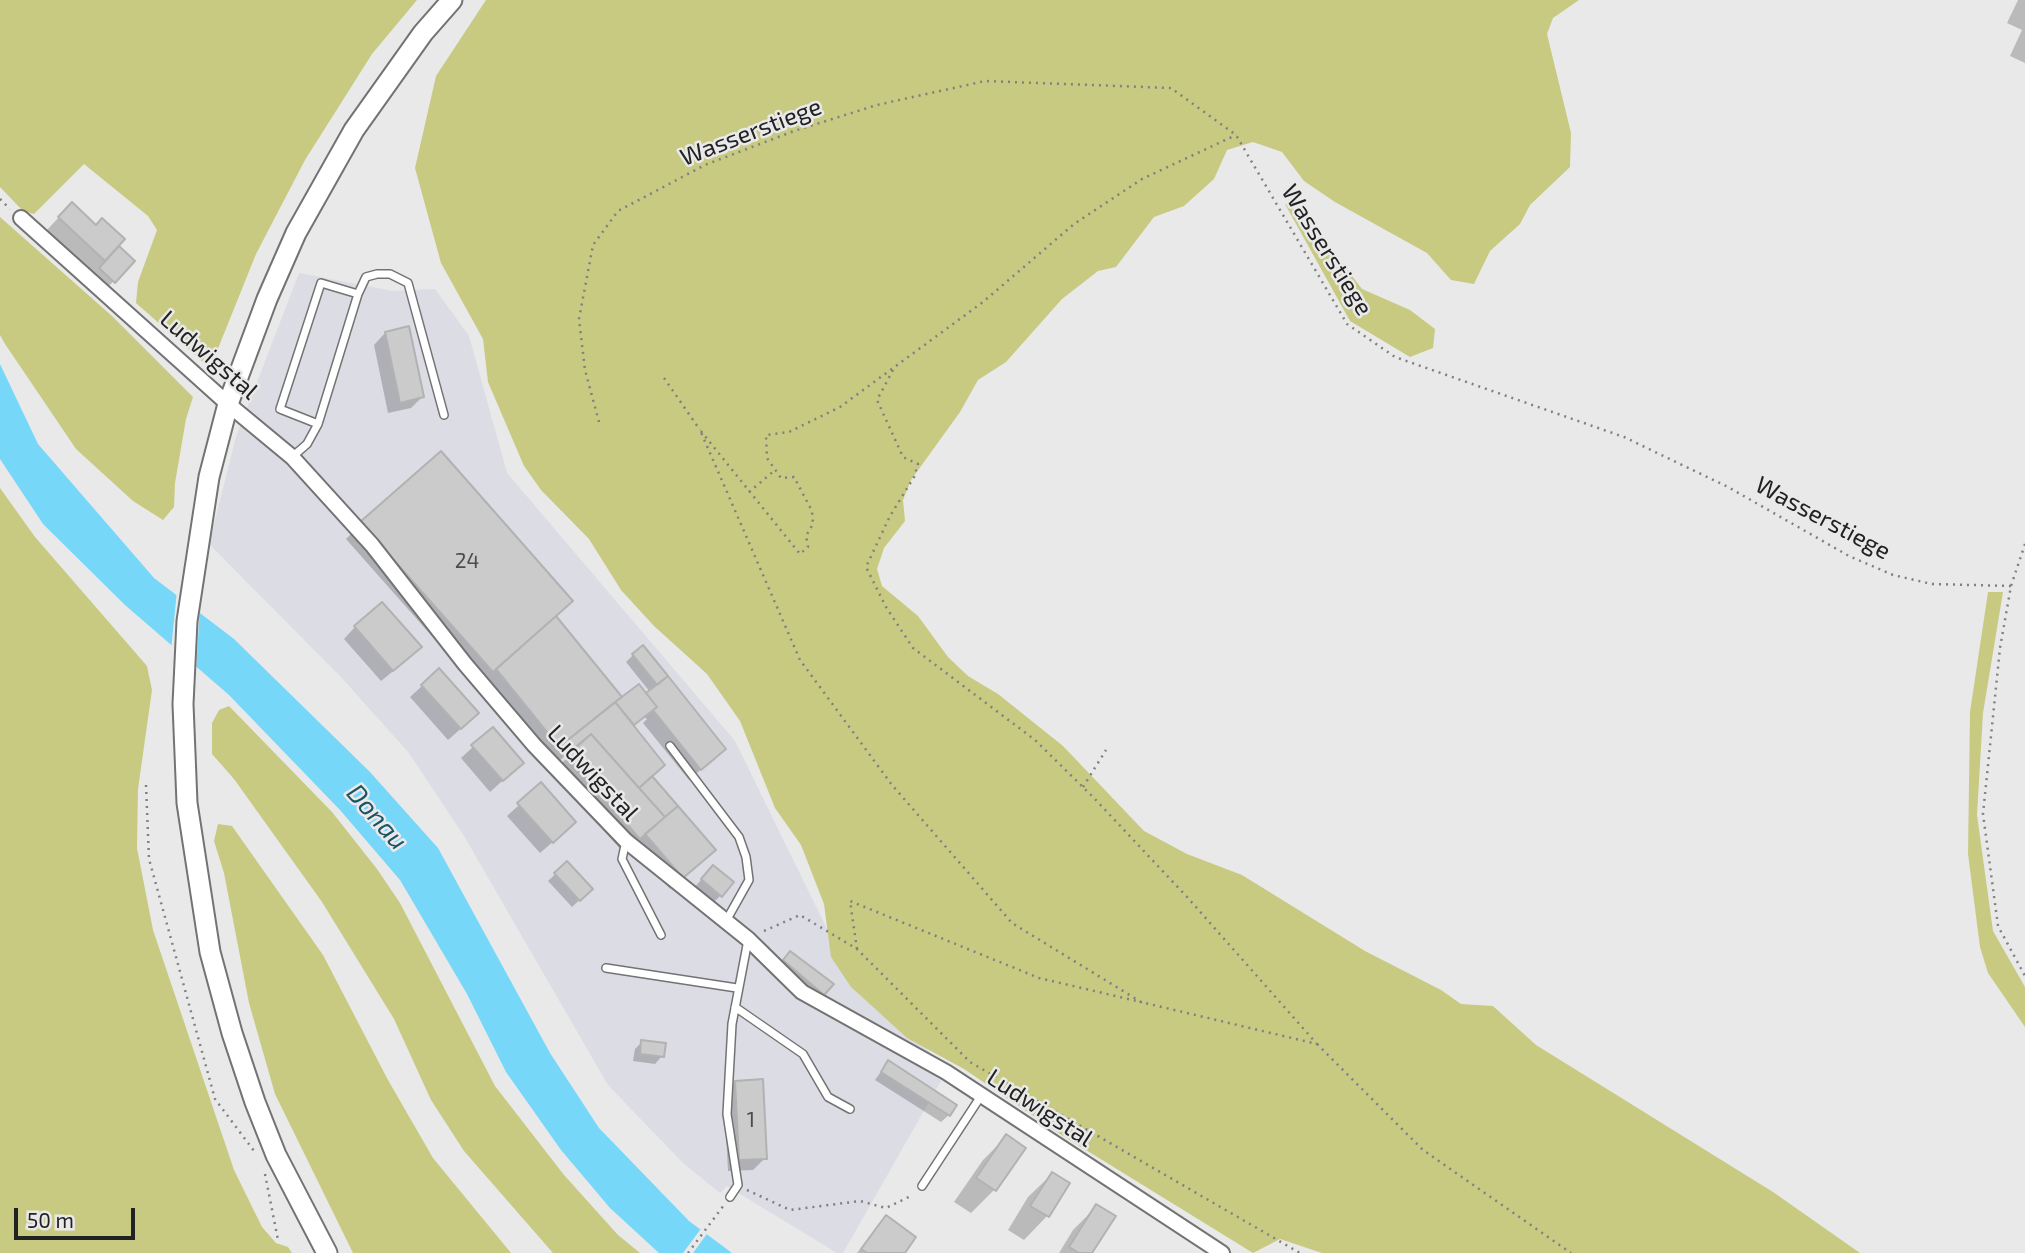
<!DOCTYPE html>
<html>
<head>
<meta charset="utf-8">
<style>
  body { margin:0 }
  #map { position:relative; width:2025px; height:1253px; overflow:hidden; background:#e9e9ea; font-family:"Exo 2",sans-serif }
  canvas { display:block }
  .scale { position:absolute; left:14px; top:1208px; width:121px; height:32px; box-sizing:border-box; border:4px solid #222223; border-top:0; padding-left:9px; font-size:21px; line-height:24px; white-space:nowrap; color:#222223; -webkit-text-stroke:5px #e9e9ea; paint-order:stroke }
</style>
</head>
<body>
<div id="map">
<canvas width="2025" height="1253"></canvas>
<div class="scale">50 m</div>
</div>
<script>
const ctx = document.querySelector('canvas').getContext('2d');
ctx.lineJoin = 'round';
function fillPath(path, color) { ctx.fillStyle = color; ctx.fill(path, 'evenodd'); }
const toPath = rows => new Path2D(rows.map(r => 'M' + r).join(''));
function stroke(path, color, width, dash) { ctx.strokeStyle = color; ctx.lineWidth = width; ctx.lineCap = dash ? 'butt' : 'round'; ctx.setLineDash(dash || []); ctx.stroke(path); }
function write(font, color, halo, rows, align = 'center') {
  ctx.font = font + ' "Exo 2",sans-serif'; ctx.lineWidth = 5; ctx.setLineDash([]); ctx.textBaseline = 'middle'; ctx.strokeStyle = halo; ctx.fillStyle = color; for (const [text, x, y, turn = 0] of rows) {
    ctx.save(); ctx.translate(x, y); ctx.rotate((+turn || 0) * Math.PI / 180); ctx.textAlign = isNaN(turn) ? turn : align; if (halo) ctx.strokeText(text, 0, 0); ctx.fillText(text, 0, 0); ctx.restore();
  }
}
fillPath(toPath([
  [299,273,393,291,435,289,469,336,507,473,735,741,826,927,946,1072,843,1253,837,1253,727,1186,720,1193,683,1163,608,1085,464,836,409,753,341,677,209,544,236,437]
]), '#dbdce4');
fillPath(toPath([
  [0,0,417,0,372,54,305,160,256,254,215,356,204,363,136,303,138,282,157,230,148,216,84,164,34,214,23,211,0,187],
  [486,0,1579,0,1553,18,1547,34,1571,133,1570,167,1530,205,1520,224,1490,251,1474,284,1451,280,1427,253,1335,202,1304,181,1282,152,1253,142,1227,150,1214,179,1184,206,1154,217,1116,267,1098,271,1062,299,1006,362,978,380,960,412,911,480,903,500,905,521,884,548,877,569,882,586,918,616,948,657,968,676,998,694,1063,746,1144,831,1187,854,1242,875,1365,951,1441,990,1461,1004,1493,1006,1536,1045,1773,1192,1860,1253,1322,1253,1280,1239,1253,1253,1060,1134,964,1069,907,1038,871,1005,851,987,831,957,824,904,801,845,775,808,740,721,707,674,654,626,621,590,589,539,541,490,524,466,488,382,483,339,441,263,415,168,436,76],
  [1285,204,1302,210,1362,289,1410,310,1435,329,1433,348,1410,357,1350,321],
  [0,217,112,316,193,397,186,419,175,483,174,507,163,520,133,501,76,449,5,344,0,335],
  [0,488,35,537,147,666,152,690,138,789,137,848,153,930,234,1170,262,1227,276,1243,288,1247,292,1253,0,1253],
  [1988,592,2003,592,1983,713,1977,815,1993,931,2025,987,2025,1027,1988,973,1980,947,1968,854,1970,712],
  [229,706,332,812,377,869,400,903,495,1086,564,1175,618,1235,640,1253,553,1253,464,1151,431,1100,394,1019,322,902,234,779,212,754,212,723,219,710],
  [218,824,232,826,323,955,388,1080,433,1158,511,1253,353,1253,275,1094,249,1003,224,873,214,841]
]), '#c8ca82');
fillPath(toPath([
  [0,364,38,444,154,578,234,639,370,772,438,848,550,1053,599,1128,689,1221,732,1253,659,1253,610,1208,561,1150,506,1072,467,994,400,880,340,810,229,695,125,605,43,524,0,459]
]), '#77d7f9');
fillPath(toPath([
  [177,591,200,608,196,670,171,650],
  [703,1226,709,1231,693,1253,683,1253]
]), '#e9e9ea');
fillPath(toPath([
  [2018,0,2025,0,2025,63,2010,56,2022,30,2007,23],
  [60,216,116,246,133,261,106,289,47,230],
  [385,333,422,397,411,408,388,413,374,345],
  [362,523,555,617,616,704,638,686,646,696,650,692,626,662,633,655,724,749,689,780,643,723,647,719,644,717,632,726,651,777,713,850,670,889,633,845,624,853,552,773,570,755,569,753,554,765,476,686,346,539],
  [355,627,408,659,381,681,344,639],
  [422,686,466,724,448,740,410,697],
  [473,747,510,774,490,792,461,758],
  [519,805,562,834,540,853,507,816],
  [567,863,591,889,572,907,548,881],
  [705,875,721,895,713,903,695,887],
  [790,954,831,984,815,1001,777,968],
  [642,1042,662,1056,655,1064,633,1061,635,1049],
  [888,1062,949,1115,941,1122,875,1080],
  [736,1082,765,1158,753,1170,728,1171,724,1094],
  [1006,1137,994,1190,971,1213,954,1202,983,1160],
  [1052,1174,1067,1184,1047,1216,1024,1240,1008,1230,1028,1197],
  [1097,1206,1090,1253,1059,1253,1073,1230],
  [886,1217,902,1253,857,1253,875,1229]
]), '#0003');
const building = toPath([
  [72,202,96,225,102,218,125,239,105,261,58,217,72,202],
  [119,246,135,261,115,283,99,268,119,246],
  [409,326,424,397,400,403,385,332,409,326],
  [441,451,573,601,493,672,360,522,441,451],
  [382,602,422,647,393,671,354,626,382,602],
  [556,616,622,697,559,747,496,669,556,616],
  [643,645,668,676,657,685,632,654,643,645],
  [439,668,479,713,461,729,421,685,439,668],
  [668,676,726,749,701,770,653,710,657,707,646,693,668,676],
  [639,684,657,707,634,725,615,702,639,684],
  [615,702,665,765,639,788,591,734,566,755,559,747,615,702],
  [493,727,524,763,503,781,471,745,493,727],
  [591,734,665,817,640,839,567,756,591,734],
  [652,776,678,806,665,817,639,788,652,776],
  [541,782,576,822,553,843,517,803,541,782],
  [678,806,716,850,683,878,645,834,678,806],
  [567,861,593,889,580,901,554,873,567,861],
  [713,865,734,882,722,897,701,879,713,865],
  [790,951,834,984,824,995,783,960,790,951],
  [641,1040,666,1043,664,1057,640,1054,641,1040],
  [888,1060,957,1105,950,1116,881,1072,888,1060],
  [763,1079,767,1159,739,1160,735,1081,763,1079],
  [1006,1134,1026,1148,996,1191,976,1178,1006,1134],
  [1052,1172,1070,1183,1049,1217,1030,1206,1052,1172],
  [1096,1204,1116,1216,1092,1253,1079,1253,1069,1247,1096,1204],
  [886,1215,916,1237,905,1253,867,1253,861,1249,886,1215]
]);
fillPath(building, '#cbcbcc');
stroke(building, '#b2b2b3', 2);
const lane = toPath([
  [358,294,366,277,377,274,390,274,408,283,444,415],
  [292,457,307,444,318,424,358,294,321,283,280,409,318,424],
  [670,746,739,837,746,857,749,880,726,921],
  [626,841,622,859,661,935],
  [606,968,737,988],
  [735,1007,803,1054,828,1097,850,1109],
  [922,1186,981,1096],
  [730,1197,738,1185,727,1114,732,1024,748,940]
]);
const street = toPath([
  [21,218,228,404,292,457,372,545,465,664,534,745,626,841,748,939,802,992,946,1072,1222,1253]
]);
const secondary = toPath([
  [327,1253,276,1155,255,1102,232,1033,210,952,187,803,183,704,187,621,209,477,228,404,267,299,296,233,354,130,423,33,452,0]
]);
stroke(lane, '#737374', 10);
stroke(street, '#737374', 18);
stroke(secondary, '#737374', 23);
stroke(toPath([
  [0,199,10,209],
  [893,370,877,400,903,457,918,464,914,477,890,516,866,567,886,607,913,648,1035,740,1093,797,1188,898,1317,1044,1141,1002],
  [664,378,700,430],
  [599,422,585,370,579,319,593,245,618,211,705,165,794,131,877,105,985,81,1171,88,1236,135,1347,324,1395,357,1624,437,1728,487,1849,556,1893,575,1932,584,2011,586],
  [749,492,775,470],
  [2025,544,2011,586,2000,648,1983,814,1998,926,2025,976],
  [146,785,149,859,215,1099,254,1151],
  [1083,787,1106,750],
  [764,931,800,915,857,949,970,1062,1300,1253],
  [857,949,850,901,1039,978,1141,1002,1012,923,892,785,800,660,700,430,800,554,808,547,806,536,813,524,812,511,794,477,781,478,767,458,766,435,789,432,840,407,983,302,1074,224,1142,179,1236,135],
  [1317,1044,1423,1150,1571,1253],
  [265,1174,278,1240],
  [747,1190,790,1210,860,1201,886,1208,913,1195],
  [688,1253,724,1205]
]), '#808081', 2.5, [2, 5]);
stroke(lane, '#fff', 7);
stroke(street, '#fff', 14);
stroke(secondary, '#fff', 19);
write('21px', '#4c4c4d', null, [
  ["24",467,561],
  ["1",751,1120]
]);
write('24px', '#222223', '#e9e9ea', [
  ["Wasserstiege",751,132,-21],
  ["Wasserstiege",1327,250,58],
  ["Ludwigstal",209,355,41],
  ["Wasserstiege",1823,518,28],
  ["Ludwigstal",593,773,47],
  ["Ludwigstal",1040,1108,33]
]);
write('italic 26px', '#1c5364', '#e9e9ea', [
  ["Donau",377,817,49]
]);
</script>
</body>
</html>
